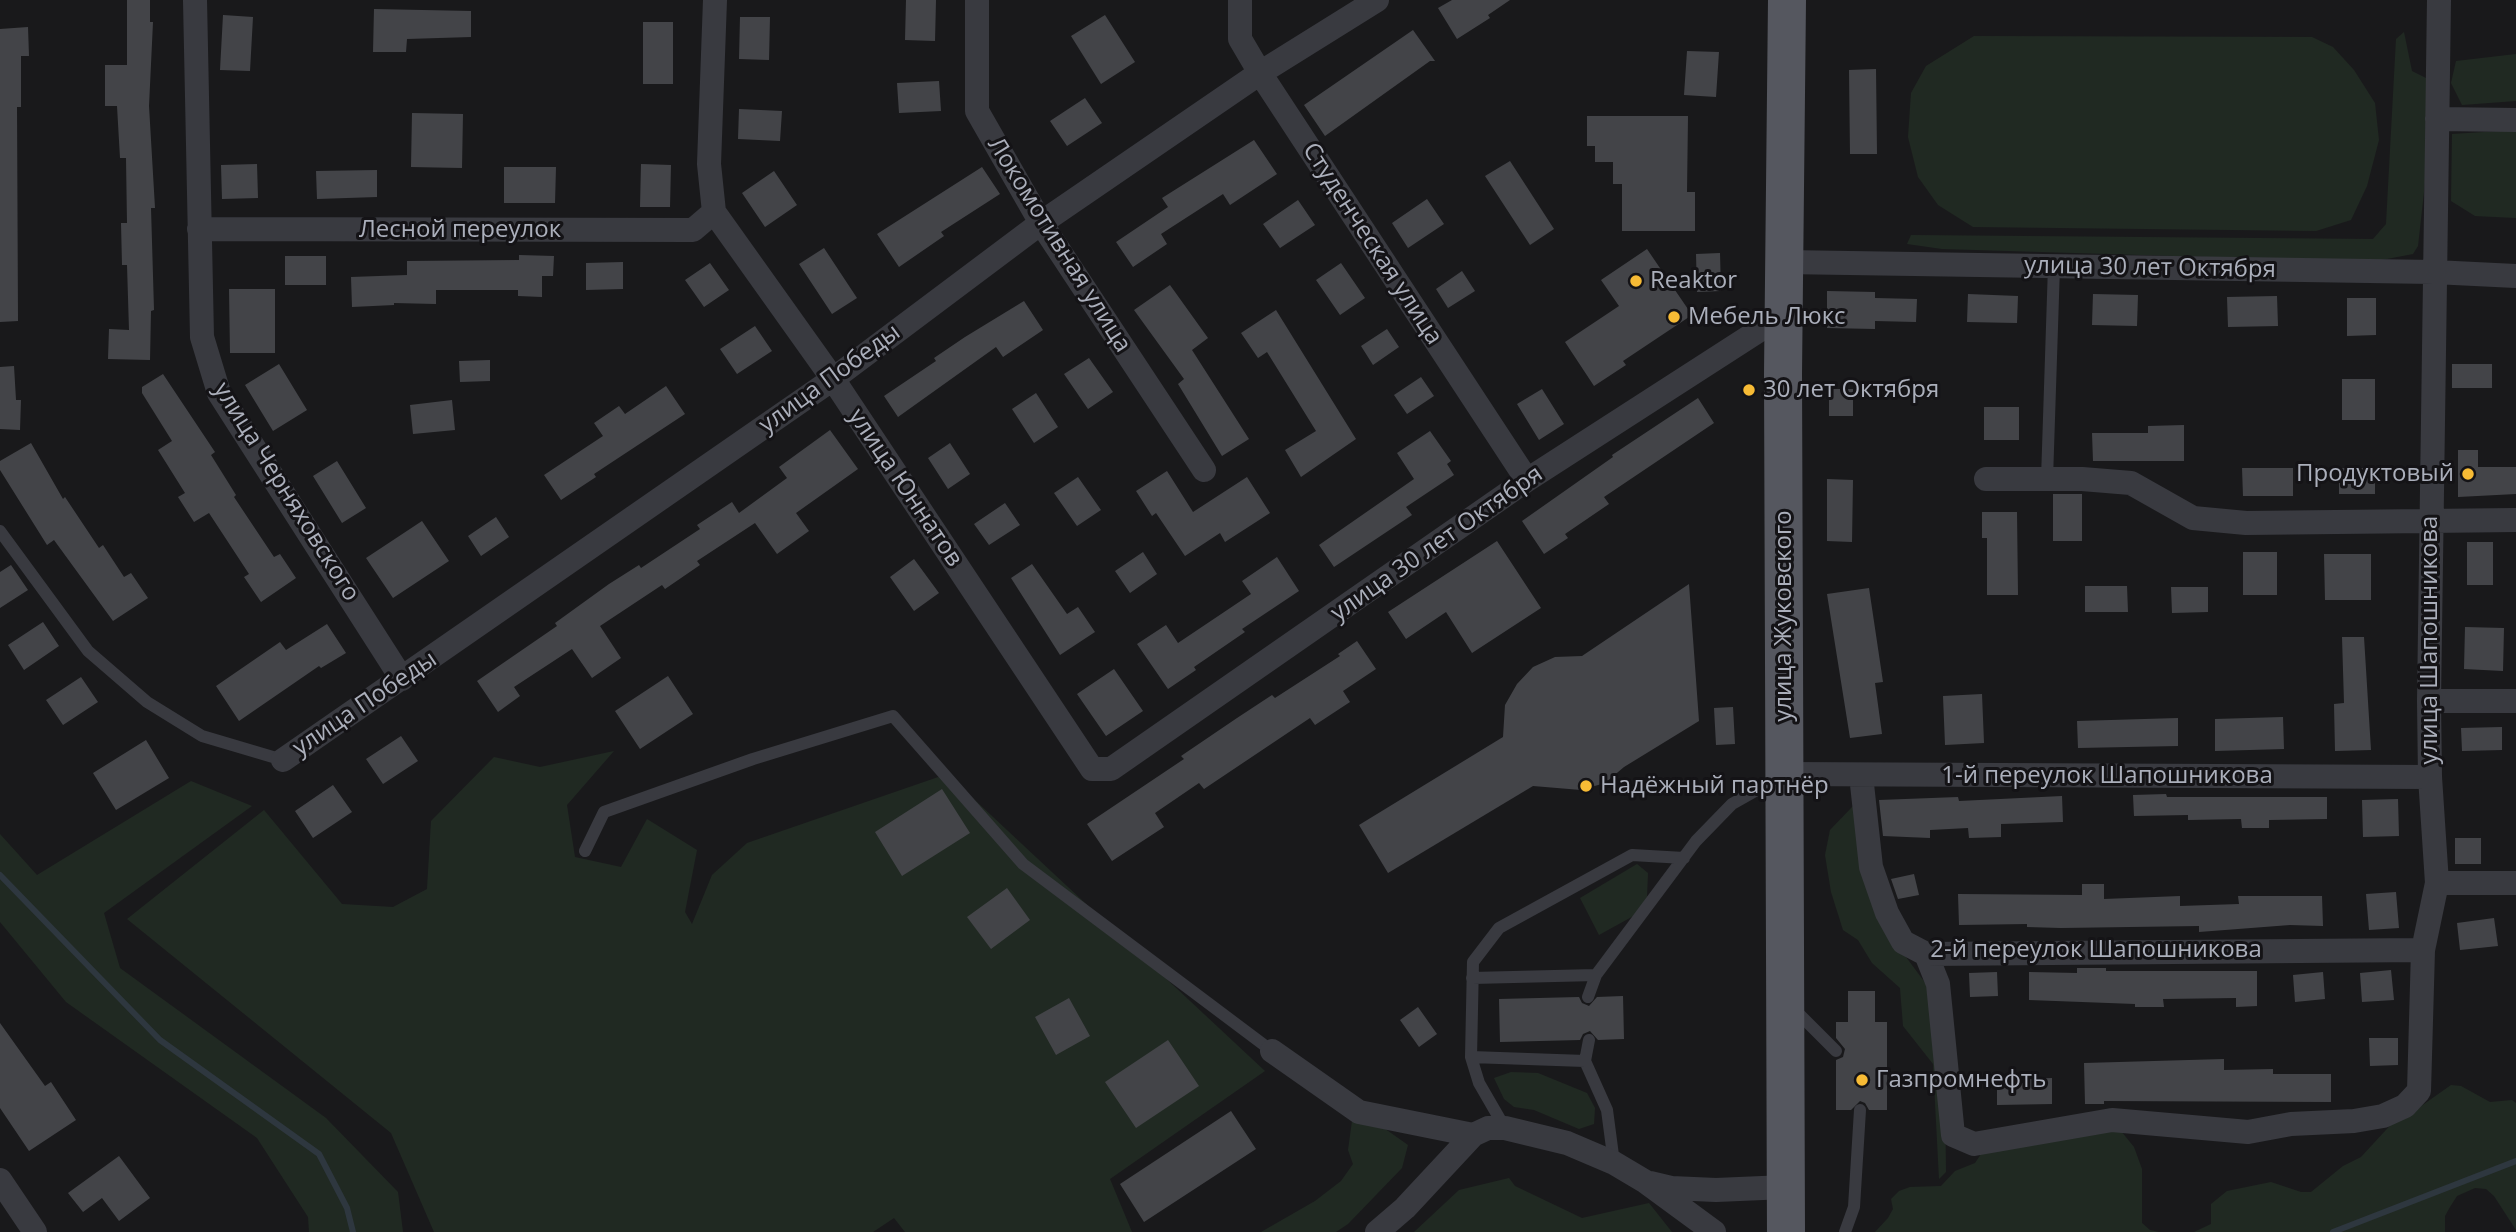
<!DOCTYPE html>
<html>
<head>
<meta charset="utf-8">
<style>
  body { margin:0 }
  canvas { display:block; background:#19191b }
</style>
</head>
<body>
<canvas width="2516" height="1232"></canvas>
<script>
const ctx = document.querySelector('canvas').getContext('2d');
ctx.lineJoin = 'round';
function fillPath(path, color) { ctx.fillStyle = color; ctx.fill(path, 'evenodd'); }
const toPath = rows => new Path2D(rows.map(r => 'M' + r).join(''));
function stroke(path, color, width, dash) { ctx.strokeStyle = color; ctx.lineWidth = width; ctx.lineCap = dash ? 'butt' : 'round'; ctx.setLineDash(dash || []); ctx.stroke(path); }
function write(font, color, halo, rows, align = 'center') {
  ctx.font = font + ' "Open Sans",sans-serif'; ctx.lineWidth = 6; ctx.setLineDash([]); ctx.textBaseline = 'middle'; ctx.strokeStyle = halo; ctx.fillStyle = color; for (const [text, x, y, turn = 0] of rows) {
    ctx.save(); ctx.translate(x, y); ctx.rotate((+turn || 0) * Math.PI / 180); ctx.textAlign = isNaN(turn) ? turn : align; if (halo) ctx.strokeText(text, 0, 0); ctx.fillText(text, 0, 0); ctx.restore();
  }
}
fillPath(toPath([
  [2404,32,2412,71,2430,80,2429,147,2418,246,2413,254,2371,262,1942,249,1907,244,1911,235,2373,239,2386,224,2396,39],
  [1974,36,2312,37,2333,47,2354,70,2375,103,2379,140,2367,186,2351,220,2316,231,1973,227,1938,205,1918,177,1908,137,1911,93,1926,66],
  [2516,54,2516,101,2462,105,2451,83,2456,61],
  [2516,130,2516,218,2475,216,2451,201,2452,134],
  [614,751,567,805,575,857,621,867,647,819,697,850,685,912,692,924,712,875,747,843,947,774,1265,1071,1110,1179,1132,1232,905,1232,894,1218,873,1232,434,1232,391,1133,127,919,264,810,342,904,393,907,427,889,431,821,494,757,540,767],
  [191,781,252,806,104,913,120,968,326,1118,398,1192,403,1232,309,1232,308,1217,257,1138,66,1002,0,922,0,834,37,875],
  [1853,806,1883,926,1932,992,1945,1097,1946,1172,1939,1179,1933,1064,1903,1026,1900,988,1872,963,1858,940,1843,930,1831,892,1825,855,1830,830],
  [1637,864,1648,873,1647,897,1637,914,1599,935,1580,898],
  [1511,1072,1538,1073,1587,1093,1595,1108,1594,1124,1579,1129,1534,1110,1514,1107,1504,1099,1494,1078],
  [2451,1085,2461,1086,2490,1102,2512,1100,2516,1103,2516,1230,2494,1196,2486,1189,2475,1188,2457,1196,2450,1207,2445,1216,2445,1232,2194,1232,2211,1224,2211,1204,2227,1191,2271,1182,2301,1192,2311,1192,2343,1166,2361,1157,2397,1118,2417,1109],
  [2112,1120,2134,1147,2142,1169,2142,1223,2150,1230,2159,1232,1875,1232,1888,1218,1893,1209,1891,1199,1899,1191,1910,1187,1941,1186,1955,1171,1975,1163,1981,1154],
  [1352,1121,1374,1121,1408,1145,1402,1168,1348,1224,1336,1232,1261,1232,1315,1201,1341,1181,1353,1164,1348,1150],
  [1509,1178,1515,1186,1582,1218,1649,1203,1672,1232,1414,1232,1459,1190]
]), '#202922');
stroke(toPath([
  [0,875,160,1040,319,1154,347,1208,353,1232],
  [2333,1232,2516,1161]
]), '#2e373f', 6);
fillPath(toPath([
  [127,0,150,0,150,22,153,22,149,106,155,208,151,208,154,310,151,311,150,360,108,359,109,329,129,330,127,265,122,265,121,223,127,223,126,158,120,158,117,106,105,106,105,65,127,65],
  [906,0,936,0,935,41,905,40],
  [1452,0,1510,0,1488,15,1490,18,1457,39,1438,8],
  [374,9,471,11,471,37,407,39,406,52,373,52],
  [223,15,253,17,250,71,220,70],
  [1105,15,1135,62,1101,84,1071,36],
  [740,17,770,17,769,60,739,59],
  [643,22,673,22,673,84,643,84],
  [28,27,29,56,21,56,21,107,17,107,18,321,0,322,0,29],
  [1413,30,1435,61,1430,61,1325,136,1304,105],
  [1687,51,1719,52,1716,97,1684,95],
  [1876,69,1877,154,1850,154,1849,70],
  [939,81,941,111,899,113,897,83],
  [1085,98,1102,123,1067,146,1050,121],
  [739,109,782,111,780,141,738,139],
  [412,113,463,114,462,168,411,167],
  [1587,116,1688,116,1687,192,1695,192,1695,231,1622,231,1622,184,1613,184,1613,162,1595,162,1595,146,1587,146],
  [1254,140,1277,174,1230,205,1223,194,1161,234,1167,244,1133,267,1116,242,1168,207,1162,198],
  [1510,161,1554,229,1530,245,1485,176],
  [257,164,258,198,222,199,221,165],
  [641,164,671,165,670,207,640,207],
  [504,167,556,167,555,203,504,203],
  [982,167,1000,194,941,232,944,236,899,267,877,234],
  [377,170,377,197,317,199,316,171],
  [774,171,797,205,765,227,742,193],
  [1427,199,1444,224,1408,248,1392,223],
  [1298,200,1315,225,1280,248,1263,224],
  [824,248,857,298,832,314,799,264],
  [1647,249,1692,315,1623,361,1626,365,1594,386,1565,342,1619,306,1601,280],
  [1720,253,1721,291,1697,292,1696,254],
  [519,255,554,256,553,276,542,276,542,297,518,296,518,290,436,290,436,304,394,303,394,305,352,307,351,277,407,275,407,261,519,260],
  [285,256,326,256,326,285,285,285],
  [623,262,623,289,586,290,586,263],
  [710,263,729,290,704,307,685,280],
  [1341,263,1365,298,1340,315,1316,280],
  [1462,271,1475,291,1448,308,1436,289],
  [1170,285,1208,338,1192,350,1249,439,1222,456,1178,384,1184,379,1134,310],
  [229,289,275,289,275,353,230,353],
  [1827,291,1875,292,1875,298,1917,299,1916,322,1875,321,1875,329,1827,328],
  [1968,294,2018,296,2017,323,1967,322],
  [2093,294,2138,295,2137,326,2092,325],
  [2277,296,2278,326,2228,327,2227,297],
  [2347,298,2376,298,2376,335,2347,336],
  [1024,301,1043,330,1003,357,996,347,898,417,884,396,936,361,934,358,965,337],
  [1276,310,1356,439,1301,477,1285,450,1316,431,1267,352,1258,358,1241,333],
  [755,326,772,351,737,374,720,349],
  [1387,329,1399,347,1373,365,1361,346],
  [1089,358,1113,392,1088,409,1064,374],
  [490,360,490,381,460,382,459,361],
  [279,364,307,410,273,431,245,385],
  [2452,364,2492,364,2492,388,2452,388],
  [14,366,16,400,21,400,20,430,0,429,0,367],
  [163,374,215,452,211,455,236,495,234,497,274,557,280,554,296,578,261,602,244,577,249,574,209,513,194,522,178,497,185,493,158,450,172,441,142,393,142,387],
  [1421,377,1434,396,1407,414,1394,395],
  [2342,379,2375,379,2375,420,2342,420],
  [666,386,685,414,594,474,596,477,561,500,544,475,603,436,594,423,619,406,625,414],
  [1542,389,1564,424,1539,440,1517,404],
  [1829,389,1853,389,1853,416,1829,416],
  [1036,393,1058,427,1034,443,1012,409],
  [1698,398,1714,423,1604,497,1609,504,1565,534,1568,538,1544,554,1522,521,1613,457,1612,455],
  [452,400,455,430,413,434,410,405],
  [1984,407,2019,407,2019,440,1984,440],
  [2184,425,2184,461,2093,461,2092,433,2148,433,2148,426],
  [830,430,858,469,796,513,809,531,777,554,755,523,697,561,700,565,665,589,662,585,600,626,621,658,592,678,572,649,514,687,520,696,498,712,477,681,557,626,555,623,609,584,639,565,641,568,700,529,697,525,732,502,739,513,787,478,779,467],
  [1430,431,1451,461,1447,464,1454,475,1406,507,1412,515,1334,567,1319,545,1414,479,1397,453],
  [31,443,63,499,65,497,99,548,103,545,124,577,131,573,148,598,113,621,54,540,47,545,0,470,0,461],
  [950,443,970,474,948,489,928,458],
  [2458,450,2478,450,2478,467,2516,467,2516,494,2458,497],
  [337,461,366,508,342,523,313,476],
  [2242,468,2293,468,2293,496,2243,496],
  [2339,468,2375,468,2375,494,2339,494],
  [1167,471,1193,512,1247,477,1270,513,1225,542,1220,533,1185,556,1156,513,1152,516,1136,491],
  [1078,477,1101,510,1077,526,1054,493],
  [1827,479,1853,480,1852,542,1827,541],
  [2053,494,2082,494,2082,541,2053,541],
  [1005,503,1020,525,989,545,974,524],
  [1982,512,2017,512,2018,595,1987,595,1987,538,1982,538],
  [496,517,509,537,481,556,468,536],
  [422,521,449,561,393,598,366,558],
  [1497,541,1541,608,1472,653,1446,612,1406,639,1388,612],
  [2467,542,2493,542,2493,585,2467,585],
  [1143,552,1157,574,1130,593,1115,571],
  [2243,552,2277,552,2277,595,2243,595],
  [2324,554,2371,554,2371,600,2325,600],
  [1277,557,1299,591,1242,629,1245,632,1194,667,1196,670,1168,689,1137,644,1166,625,1178,643,1251,594,1242,581],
  [914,559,939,593,914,611,890,577],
  [1032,564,1067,614,1078,607,1095,632,1060,655,1011,578],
  [11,565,28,590,0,608,0,572],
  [1689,584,1699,721,1624,767,1605,783,1581,790,1533,786,1388,873,1359,825,1503,737,1505,705,1517,684,1533,667,1555,657,1582,656],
  [2085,586,2127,586,2128,612,2085,612],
  [2171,587,2208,587,2208,612,2172,613],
  [1869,588,1883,682,1875,683,1882,734,1850,738,1827,594],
  [43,622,59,646,24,670,8,645],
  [327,624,346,653,321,668,319,666,239,721,216,686,280,642,286,650],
  [2465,627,2504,628,2503,671,2464,669],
  [2342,637,2364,637,2371,750,2335,751,2334,704,2344,703],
  [1357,641,1376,669,1343,691,1350,702,1315,725,1310,718,1204,789,1199,783,1155,813,1164,827,1112,861,1087,824,1184,759,1181,756,1237,718,1272,695,1275,698,1340,656,1338,654],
  [1114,669,1143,711,1106,736,1077,694],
  [668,676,693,714,640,749,615,711],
  [81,677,98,702,63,725,46,700],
  [1982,694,1984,743,1945,745,1943,696],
  [1733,707,1735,744,1716,745,1714,708],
  [2283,717,2284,749,2215,751,2215,719],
  [2178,718,2178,746,2078,748,2077,721],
  [2502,727,2502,750,2462,751,2461,728],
  [401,736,418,761,383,784,366,759],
  [146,740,169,778,116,810,93,773],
  [333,785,352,812,313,838,295,811],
  [942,789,970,833,902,876,875,832],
  [2166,794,2167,797,2327,797,2327,819,2269,820,2269,828,2242,828,2241,819,2188,820,2188,815,2134,816,2133,795],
  [2062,796,2063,822,2001,824,2001,837,1969,838,1968,828,1930,830,1930,838,1883,836,1879,800,1958,797,1959,801],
  [2398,799,2399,836,2363,837,2362,800],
  [2455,838,2481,838,2481,864,2455,864],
  [1914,874,1919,895,1898,899,1891,879],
  [2082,884,2104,884,2104,899,2180,896,2180,906,2239,904,2238,896,2322,896,2323,926,2290,925,2199,932,2199,926,2061,928,2027,927,2027,924,1959,925,1958,894,2082,895],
  [1007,888,1030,920,991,949,967,917],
  [2396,892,2399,928,2369,930,2366,894],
  [2494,918,2498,946,2460,950,2457,923],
  [2077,968,2106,968,2106,971,2257,971,2257,1006,2236,1007,2236,998,2163,999,2164,1007,2135,1007,2135,1004,2029,1000,2029,972,2077,973],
  [2391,970,2394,1000,2362,1002,2360,973],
  [1997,972,1998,996,1970,997,1969,973],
  [2323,972,2325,999,2295,1002,2293,975],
  [1848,991,1875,991,1875,1022,1887,1022,1887,1110,1869,1110,1865,1103,1860,1101,1851,1110,1836,1110,1836,1060,1843,1057,1845,1049,1836,1038,1836,1022,1848,1022],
  [1623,996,1624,1039,1598,1040,1590,1031,1583,1034,1580,1040,1500,1042,1499,999,1579,997,1582,1003,1589,1006,1597,997],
  [1069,998,1090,1036,1056,1055,1035,1017],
  [1418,1007,1437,1034,1419,1047,1400,1020],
  [0,1023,45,1086,51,1082,76,1120,29,1151,0,1108],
  [2369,1038,2398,1038,2398,1065,2370,1066],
  [1168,1040,1199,1086,1136,1128,1105,1082],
  [2224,1059,2224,1070,2273,1069,2273,1074,2331,1074,2331,1102,2104,1101,2104,1104,2085,1104,2084,1063],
  [2052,1078,2052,1104,1997,1105,1997,1083,2027,1083,2027,1079],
  [1231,1111,1256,1149,1144,1222,1120,1184],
  [119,1156,150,1198,119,1221,102,1198,83,1212,68,1193]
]), '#434448');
stroke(toPath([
  [2047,479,2054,266],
  [0,531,88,651,147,702,202,736,283,760],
  [585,851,604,812,753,759,893,716,1023,864,1272,1051],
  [1472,978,1596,975],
  [1588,997,1596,975,1696,841,1732,804,1778,778],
  [1794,1009,1836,1051],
  [1589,1040,1585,1061,1607,1110,1614,1163],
  [1471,1057,1585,1061],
  [1505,1128,1479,1083,1471,1057,1473,962,1499,928,1632,855,1684,858],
  [1845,1232,1854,1207,1860,1110]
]), '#393a40', 12);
stroke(toPath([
  [195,0,202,337,219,393,402,679],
  [715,0,709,164,714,212,833,379,1092,769,1111,769,1527,480,1783,315],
  [977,0,977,111,1041,223,1204,470],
  [1240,0,1240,39,1260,73,1527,480],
  [2437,119,2516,120],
  [199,229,693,230,714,212],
  [1784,262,2434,272,2516,276],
  [1986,479,2082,479,2131,483,2193,518,2246,523,2516,520],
  [2429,701,2516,701],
  [283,760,833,379,1041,223,1260,73,1377,0],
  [1785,774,2430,777],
  [1861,775,1871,867,1887,913,1903,942,1926,954,2423,950],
  [2437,883,2516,883],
  [1926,954,1938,984,1953,1135,1974,1144,2112,1120,2248,1132,2291,1124,2354,1121,2383,1116,2405,1106,2419,1091,2423,950,2437,883,2430,777,2429,701,2439,0],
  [1272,1051,1359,1112,1473,1135],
  [0,1180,35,1232],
  [1650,1183,1671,1188,1716,1190,1786,1187],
  [1377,1232,1405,1208,1473,1135,1488,1128,1505,1128,1567,1143,1614,1163,1646,1182,1714,1232]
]), '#393a40', 24);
stroke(toPath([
  [1786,1232,1783,374,1787,0]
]), '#55575f', 38);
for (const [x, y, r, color] of [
  [1636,281,7,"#f7bb35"],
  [1674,317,7,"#f7bb35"],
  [1749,390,7,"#f7bb35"],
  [2468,474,7,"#f7bb35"],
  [1586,786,7,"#f7bb35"],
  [1862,1080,7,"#f7bb35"]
]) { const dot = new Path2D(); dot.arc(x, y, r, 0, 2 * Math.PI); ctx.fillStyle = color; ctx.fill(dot); stroke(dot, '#141316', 2.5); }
write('24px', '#abafbb', '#141316', [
  ["Лесной переулок",460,230],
  ["Студенческая улица",1372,244,57],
  ["Локомотивная улица",1059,245,58],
  ["улица 30 лет Октября",2150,268,1],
  ["улица Победы",830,379,-36],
  ["улица Юннатов",905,488,56],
  ["улица Черняховского",286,492,58],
  ["улица 30 лет Октября",1437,544,-35],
  ["улица Жуковского",1784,616,-90],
  ["улица Шапошникова",2430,640,-90],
  ["улица Победы",365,704,-34],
  ["1-й переулок Шапошникова",2107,776],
  ["2-й переулок Шапошникова",2096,950]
]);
write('24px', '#abafbb', '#141316', [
  ["Reaktor",1650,281],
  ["Мебель Люкс",1688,317],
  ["30 лет Октября",1763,390],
  ["Продуктовый",2454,474,"right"],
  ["Надёжный партнёр",1600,786],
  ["Газпромнефть",1876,1080]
], 'left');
</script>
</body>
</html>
